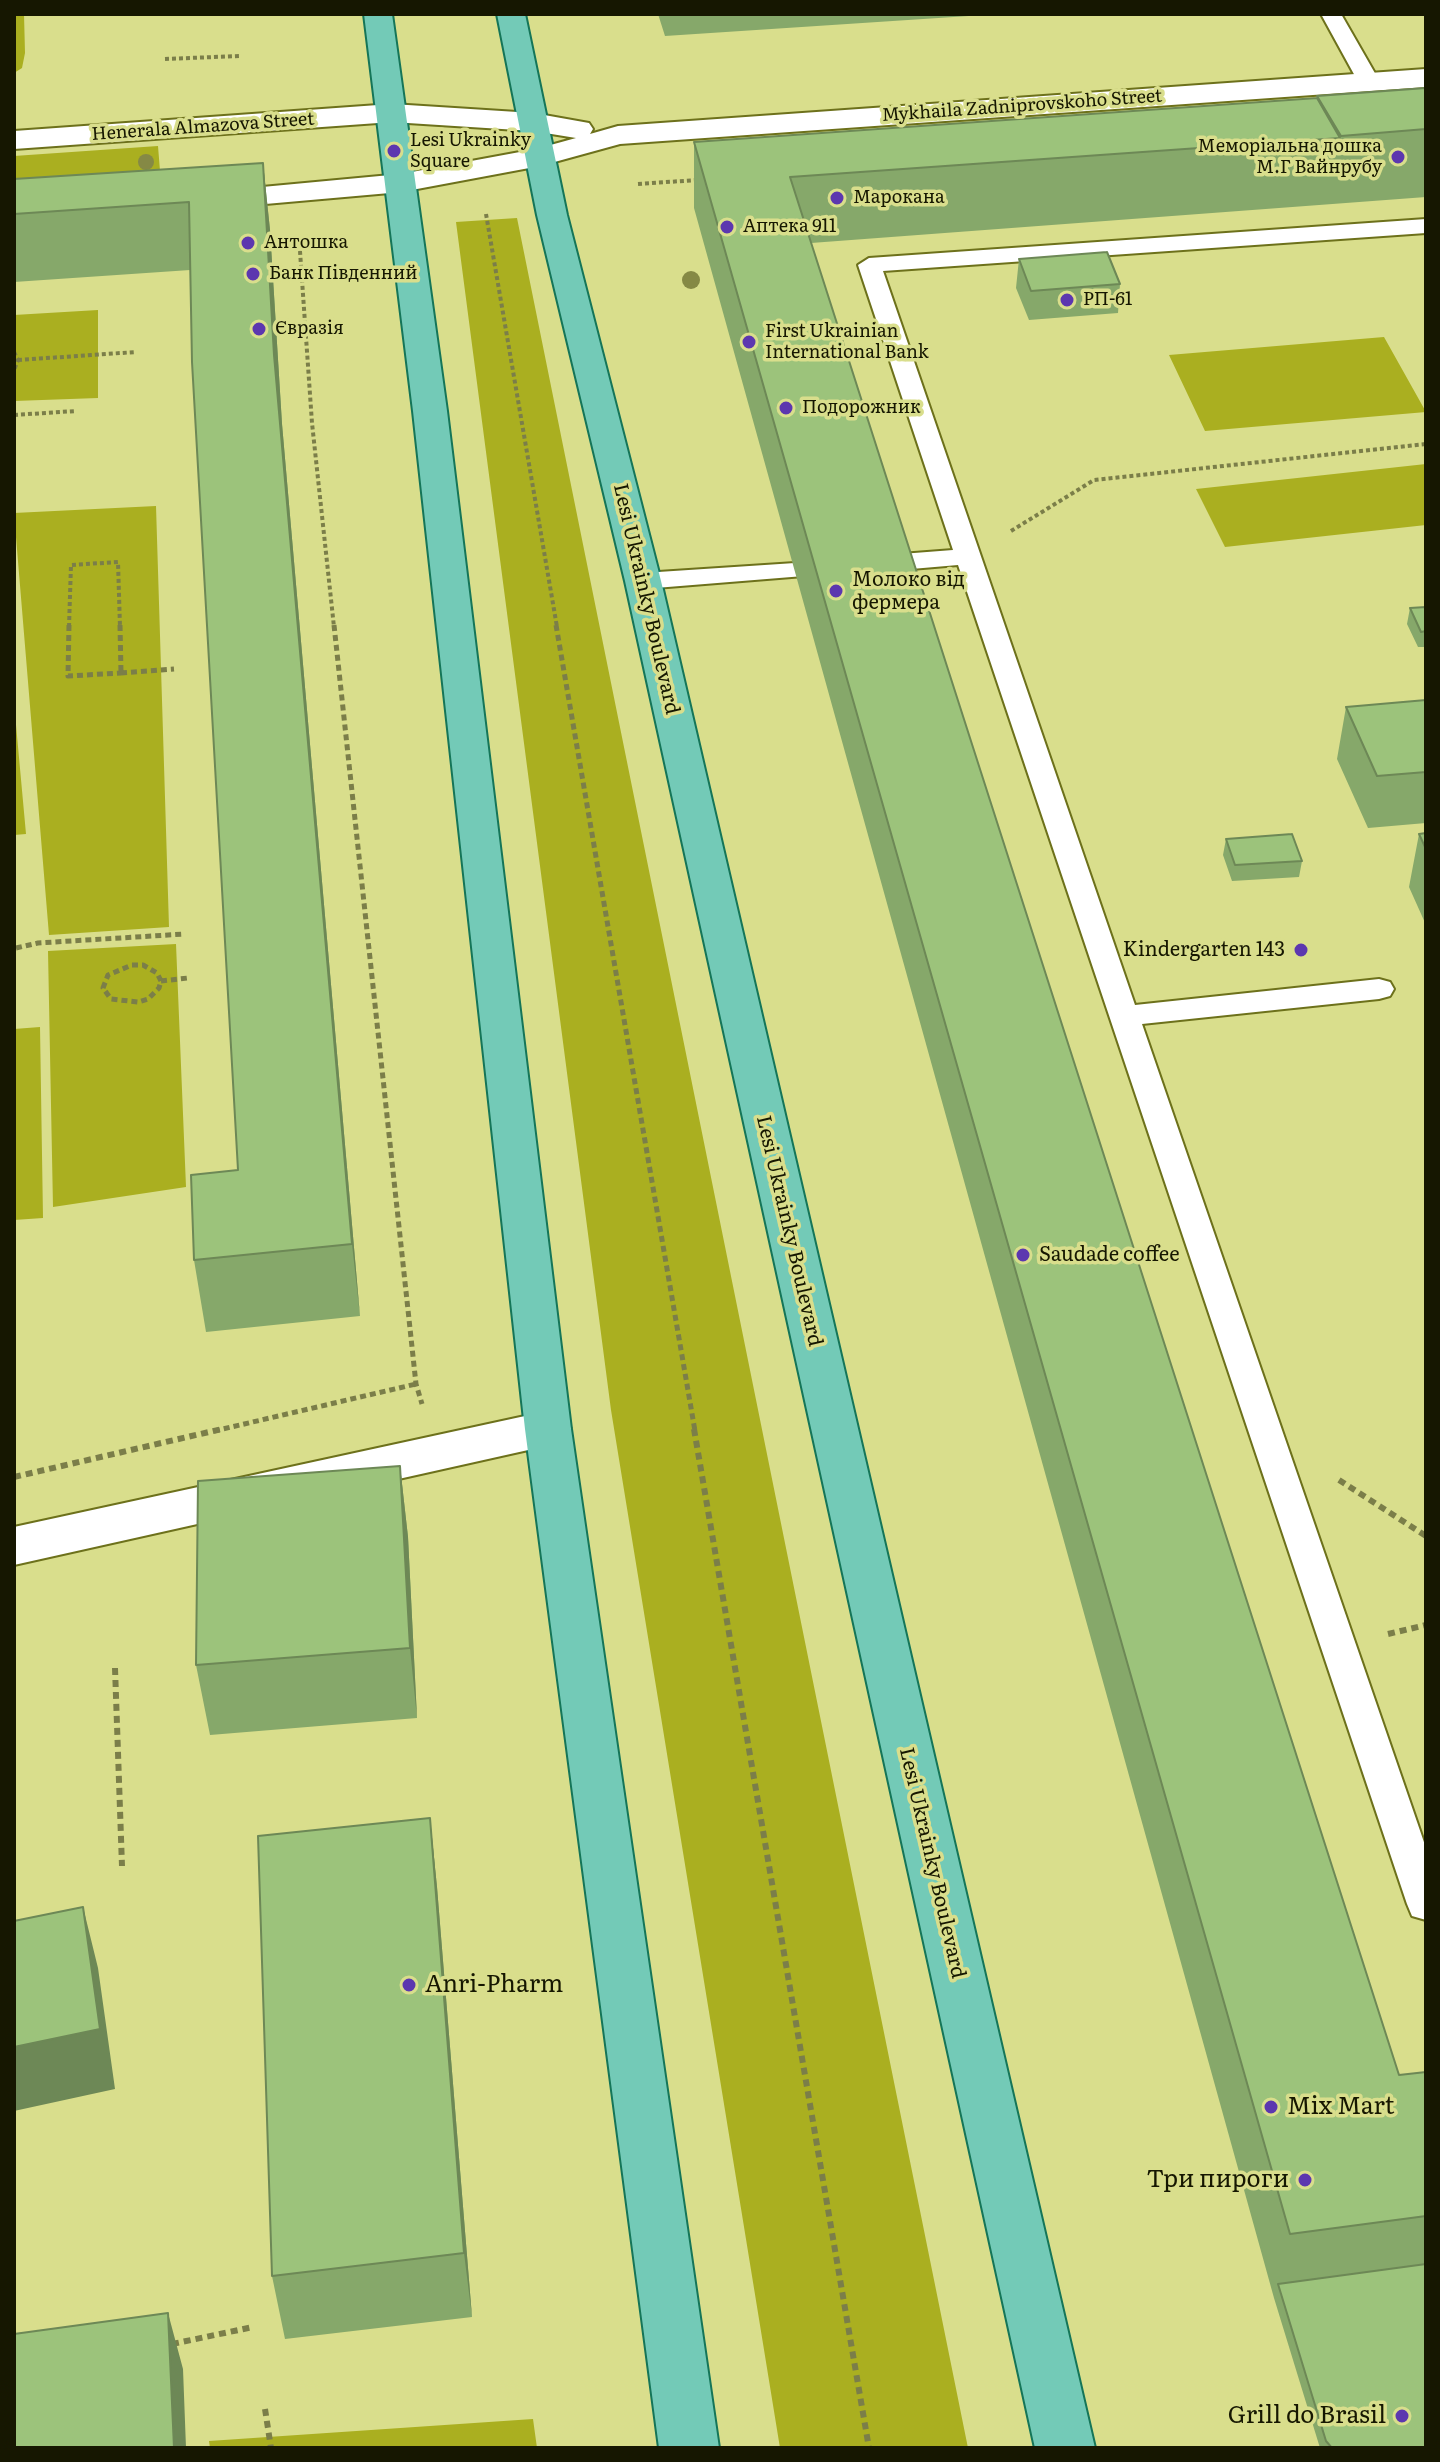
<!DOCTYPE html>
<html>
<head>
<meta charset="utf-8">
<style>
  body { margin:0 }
  #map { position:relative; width:1440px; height:2462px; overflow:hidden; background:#d9de8c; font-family:Literata,serif }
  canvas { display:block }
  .frame { position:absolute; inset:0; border:16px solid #161701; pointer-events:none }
</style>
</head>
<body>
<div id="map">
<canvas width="1440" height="2462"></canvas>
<div class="frame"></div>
</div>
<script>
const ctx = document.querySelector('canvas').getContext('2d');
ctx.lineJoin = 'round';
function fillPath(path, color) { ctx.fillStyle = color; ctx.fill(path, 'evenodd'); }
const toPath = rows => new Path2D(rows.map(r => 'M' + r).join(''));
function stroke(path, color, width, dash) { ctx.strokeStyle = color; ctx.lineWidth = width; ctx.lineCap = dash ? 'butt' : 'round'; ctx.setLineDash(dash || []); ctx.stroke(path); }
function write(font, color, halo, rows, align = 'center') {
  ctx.font = font + ' Literata,serif'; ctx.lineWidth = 7; ctx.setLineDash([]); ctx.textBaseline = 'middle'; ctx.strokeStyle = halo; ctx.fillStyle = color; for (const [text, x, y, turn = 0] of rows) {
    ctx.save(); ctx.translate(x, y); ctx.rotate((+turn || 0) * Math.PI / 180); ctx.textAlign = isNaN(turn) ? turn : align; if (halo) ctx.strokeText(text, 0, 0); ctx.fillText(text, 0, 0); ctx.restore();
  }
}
fillPath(toPath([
  [14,14,24,14,25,53,22,68,14,73],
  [158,146,160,171,14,183,14,156],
  [517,218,968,2448,780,2448,611,1410,456,222],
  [98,310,98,398,14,401,14,315],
  [1384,337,1426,412,1205,431,1169,355],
  [1426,464,1426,525,1225,547,1196,489],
  [156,506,169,927,49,935,14,513],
  [14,703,26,834,14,835],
  [176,944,186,1187,53,1207,48,951],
  [40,1027,43,1218,14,1220,14,1029],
  [533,2419,537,2448,210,2448,209,2441]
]), '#aaaf20');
const service = toPath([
  [1321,14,1341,14,1380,82,1377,87,1361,87,1321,14],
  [1426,219,1426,233,883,271,1135,1005,1379,979,1390,982,1394,989,1390,996,1379,999,1142,1024,1426,1848,1426,1920,1412,1916,1407,1904,958,565,888,571,875,563,888,555,953,550,858,265,869,258,1426,219],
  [795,563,804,566,808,571,804,576,643,589,630,581,643,573,795,563]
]);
const minor = toPath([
  [548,1411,564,1416,571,1429,564,1442,14,1565,14,1527,548,1411]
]);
const secondary = toPath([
  [1426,69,1426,87,620,144,540,166,401,192,209,209,198,207,194,200,198,193,401,174,536,149,576,138,533,131,392,122,14,149,14,131,392,104,533,113,589,123,593,129,590,134,618,126,1426,69]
]);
const primary = toPath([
  [364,14,392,14,447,411,571,1429,719,2448,659,2448,525,1429,413,411,364,14],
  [497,14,525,14,567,215,661,581,1095,2448,1035,2448,625,581,537,215,497,14]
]);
stroke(service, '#6d711b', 4);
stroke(minor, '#6d711b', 4);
stroke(secondary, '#6d711b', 4);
stroke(primary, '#157558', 4);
stroke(toPath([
  [165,59,239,56],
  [638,184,697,180],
  [486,214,557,627],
  [299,237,312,423,334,627],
  [14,352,18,360,14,370],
  [18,360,136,352],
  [14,415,76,411],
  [1011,531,1094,480,1426,444],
  [69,627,71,565,118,562,120,627]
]), '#7b7e49', 4, [4, 3]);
stroke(toPath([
  [69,625,68,676,121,673],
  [120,625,121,673],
  [334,625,416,1384,422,1404],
  [556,625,695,1431],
  [121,673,174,669],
  [16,948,38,943,185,934],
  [132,965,143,965,157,973,161,981,159,988,148,999,138,1002,111,999,103,988,108,975,132,965],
  [161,981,188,978],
  [214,1431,416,1384]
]), '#7b7e49', 5, [6, 4]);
stroke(toPath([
  [694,1429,869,2448],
  [14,1477,222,1429],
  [1339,1480,1426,1536],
  [1388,1634,1426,1625],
  [115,1668,122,1866],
  [172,2344,253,2327],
  [265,2409,271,2448]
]), '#7b7e49', 6, [7, 5]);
fillPath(service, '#fff');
fillPath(minor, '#fff');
fillPath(secondary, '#fff');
fillPath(primary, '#73cab7');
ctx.fillStyle = '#858945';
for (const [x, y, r] of [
  [146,162,8],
  [691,280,9]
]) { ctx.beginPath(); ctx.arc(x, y, r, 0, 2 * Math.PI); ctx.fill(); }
fillPath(toPath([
  [658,14,999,14,665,36],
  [1426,88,1426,197,811,243,1399,2075,1426,2072,1426,2448,1320,2448,1274,2298,694,208,694,142,1317,98,1317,96],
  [263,163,270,230,282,424,360,1316,206,1332,194,1260,238,1170,190,270,14,282,14,179],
  [1019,259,1120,284,1118,313,1029,320,1016,288],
  [1426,607,1426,647,1418,647,1407,624,1410,608],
  [1426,700,1426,823,1368,828,1337,759,1346,707],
  [1426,833,1426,925,1409,887,1419,834],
  [1226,839,1302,861,1299,877,1232,881,1223,855],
  [400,1466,408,1537,417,1718,210,1735,196,1665],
  [430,1818,437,1887,472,2317,285,2339,272,2276]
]), '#86a86a');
fillPath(toPath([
  [263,163,270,230,282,424,360,1316,352,1244,274,355],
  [400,1466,408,1537,417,1718,410,1648],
  [430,1818,437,1887,472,2317,464,2253],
  [83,1907,98,1968,115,2089,14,2111,14,2047],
  [168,2313,183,2369,186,2448,174,2448]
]), '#6d8856');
const building = toPath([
  [1426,88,1426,129,1341,136,1317,96,1426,88],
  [1317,98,1340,138,790,177,1399,2075,1426,2072,1426,2216,1290,2234,694,142,1317,98],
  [263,163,274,355,352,1244,194,1260,191,1175,238,1170,192,362,189,202,14,214,14,179,263,163],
  [1107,252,1120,284,1031,291,1019,259,1107,252],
  [1426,607,1426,631,1421,632,1410,608,1426,607],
  [1426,700,1426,772,1377,776,1346,707,1426,700],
  [1426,833,1426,849,1419,834,1426,833],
  [1292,834,1302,861,1235,865,1226,839,1292,834],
  [400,1466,410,1648,196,1665,198,1481,400,1466],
  [430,1818,464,2253,272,2276,258,1836,430,1818],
  [83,1907,100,2029,14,2047,14,1921,83,1907],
  [1426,2264,1426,2448,1332,2448,1326,2441,1278,2284,1426,2264],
  [168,2313,174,2448,14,2448,14,2334,168,2313]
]);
fillPath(building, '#9cc37b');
stroke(building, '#6d8856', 2);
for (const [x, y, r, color] of [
  [394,151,8,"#5c37af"],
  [1398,157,8,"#5c37af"],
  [837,198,8,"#5c37af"],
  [727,227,8,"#5c37af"],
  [248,243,8,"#5c37af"],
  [253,274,8,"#5c37af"],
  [1067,300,8,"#5c37af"],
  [259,329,8,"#5c37af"],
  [749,342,8,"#5c37af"],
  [786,408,8,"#5c37af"],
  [836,591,8,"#5c37af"],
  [1301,950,8,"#5c37af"],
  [1023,1255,8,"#5c37af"],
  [409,1985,8,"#5c37af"],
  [1271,2107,8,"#5c37af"],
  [1305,2180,8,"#5c37af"],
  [1402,2416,8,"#5c37af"]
]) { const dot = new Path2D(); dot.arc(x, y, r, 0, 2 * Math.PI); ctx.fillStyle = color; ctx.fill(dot); stroke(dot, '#d9de8c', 3); }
write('18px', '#161701', '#d9de8c', [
  ["Mykhaila Zadniprovskoho Street",1022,106,-4],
  ["Henerala Almazova Street",203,127,-4]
]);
write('18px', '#161701', '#d9de8c', [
  ["Lesi Ukrainky",410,141],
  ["Square",410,162],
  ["Меморіальна дошка",1382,147,"right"],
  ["М.Г Вайнрубу",1382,168,"right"],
  ["Марокана",853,198],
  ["Аптека 911",743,227],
  ["Антошка",264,243],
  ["Банк Пiвденний",269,274],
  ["РП-61",1083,300],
  ["Євразія",275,329],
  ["First Ukrainian",765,332],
  ["International Bank",765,353],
  ["Подорожник",802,408]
], 'left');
write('20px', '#161701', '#d9de8c', [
  ["Молоко від",852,580],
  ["фермера",852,603],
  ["Kindergarten 143",1285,950,"right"],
  ["Saudade coffee",1039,1255]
], 'left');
write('20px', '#161701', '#d9de8c', [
  ["Lesi Ukrainky Boulevard",646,599,77],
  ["Lesi Ukrainky Boulevard",789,1231,77],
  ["Lesi Ukrainky Boulevard",932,1863,77]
]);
write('24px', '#161701', '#d9de8c', [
  ["Anri-Pharm",425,1985],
  ["Mix Mart",1287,2107],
  ["Три пироги",1289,2180,"right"],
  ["Grill do Brasil",1386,2416,"right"]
], 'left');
</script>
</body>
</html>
